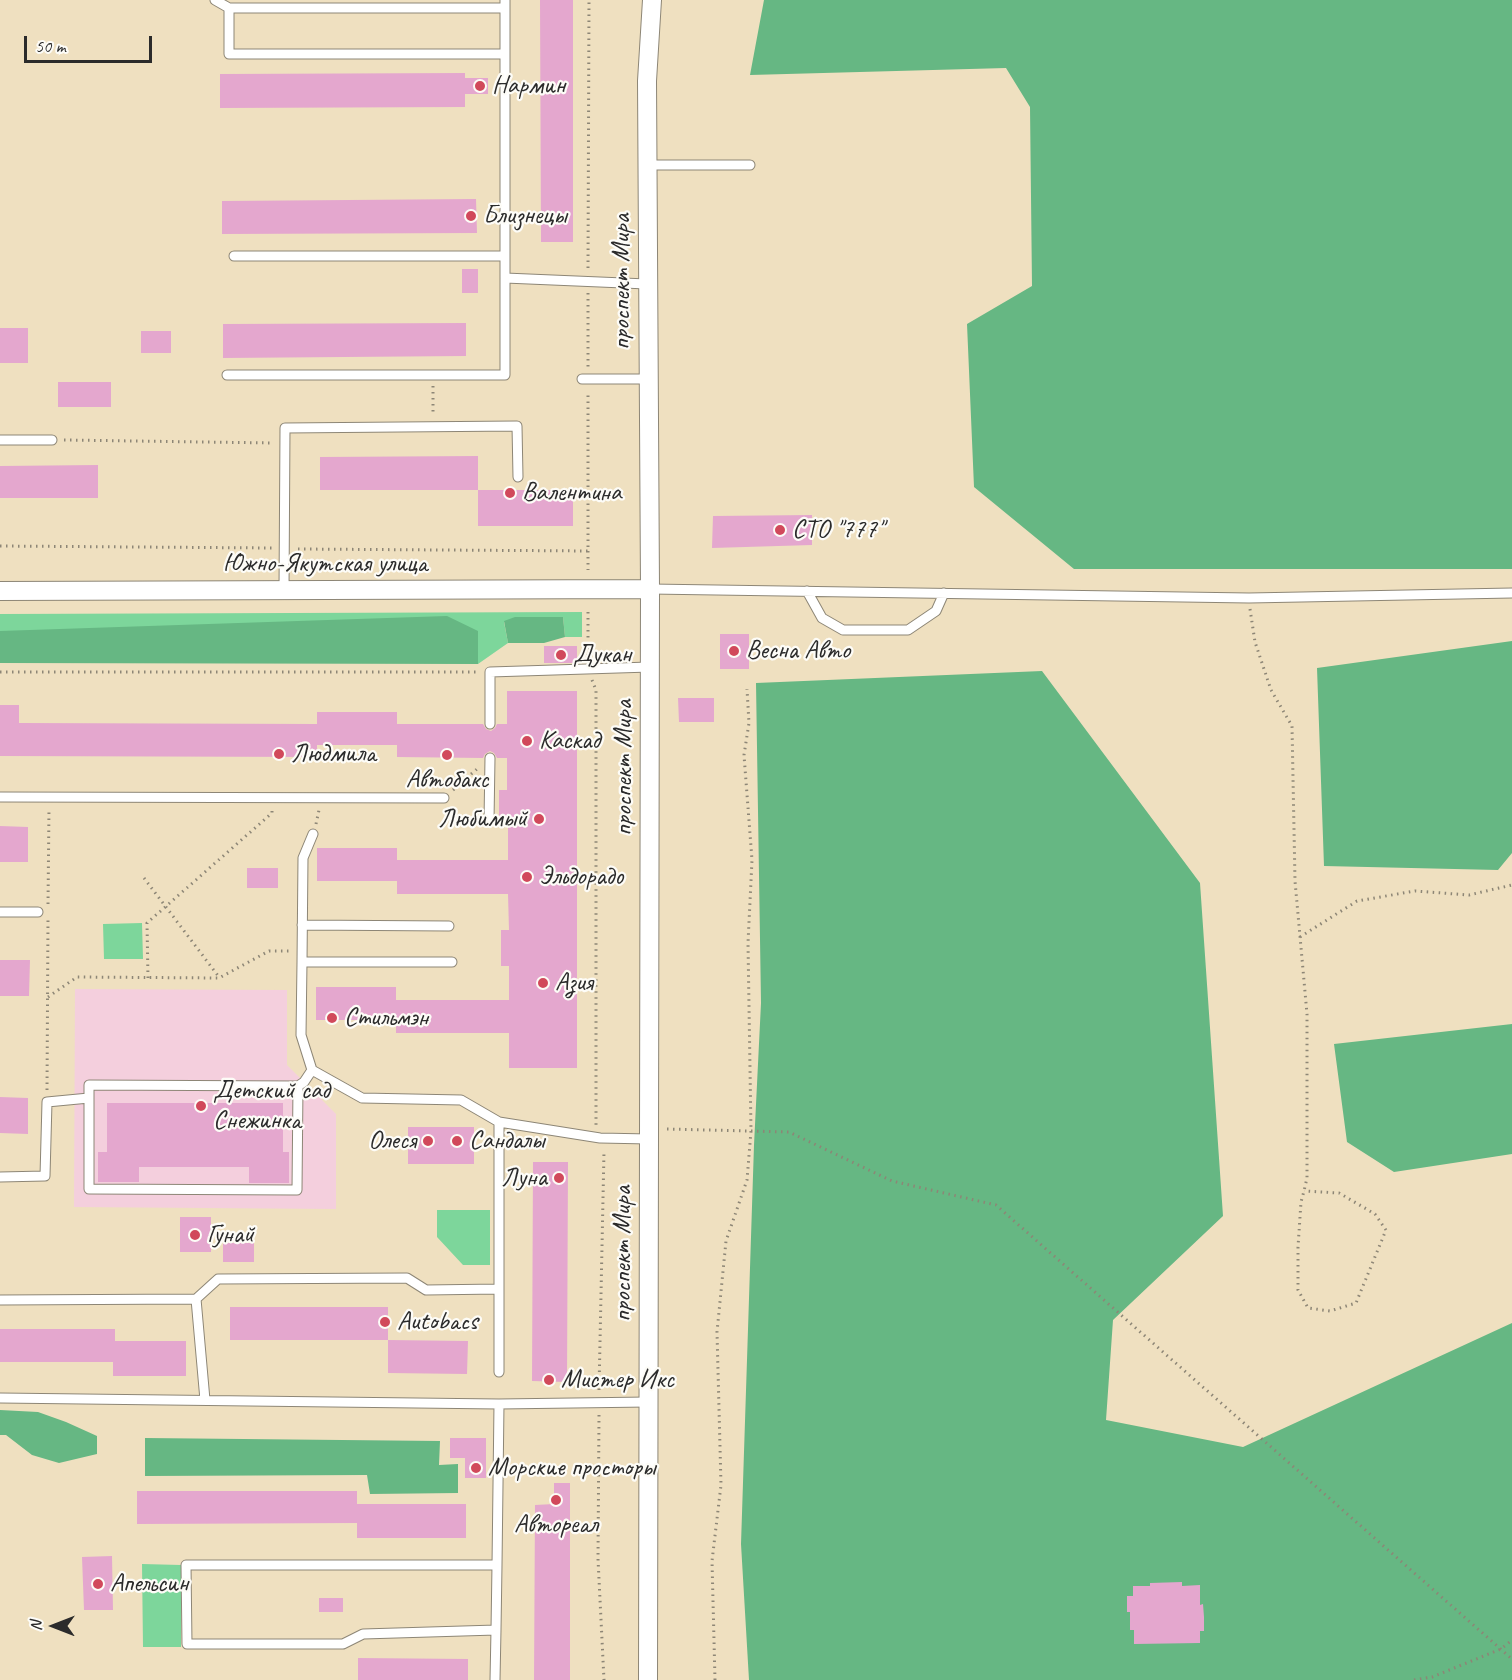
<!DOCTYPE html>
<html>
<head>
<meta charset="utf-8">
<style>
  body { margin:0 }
  #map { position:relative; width:1512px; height:1680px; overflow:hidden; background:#efe0c0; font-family:Caveat,sans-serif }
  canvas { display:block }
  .north { position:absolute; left:24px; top:1596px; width:60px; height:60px; -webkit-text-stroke:4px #fdfcf7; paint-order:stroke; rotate:270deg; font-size:16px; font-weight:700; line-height:24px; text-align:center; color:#2b2b2b }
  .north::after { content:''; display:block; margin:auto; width:21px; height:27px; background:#2b2b2b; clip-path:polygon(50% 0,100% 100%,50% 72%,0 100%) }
  .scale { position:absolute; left:24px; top:36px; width:128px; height:27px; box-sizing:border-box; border:3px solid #2b2b2b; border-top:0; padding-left:8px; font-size:18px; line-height:21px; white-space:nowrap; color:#2b2b2b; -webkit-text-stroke:4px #fdfcf7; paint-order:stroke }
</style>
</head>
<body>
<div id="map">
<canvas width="1512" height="1680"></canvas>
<div class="north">N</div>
<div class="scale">50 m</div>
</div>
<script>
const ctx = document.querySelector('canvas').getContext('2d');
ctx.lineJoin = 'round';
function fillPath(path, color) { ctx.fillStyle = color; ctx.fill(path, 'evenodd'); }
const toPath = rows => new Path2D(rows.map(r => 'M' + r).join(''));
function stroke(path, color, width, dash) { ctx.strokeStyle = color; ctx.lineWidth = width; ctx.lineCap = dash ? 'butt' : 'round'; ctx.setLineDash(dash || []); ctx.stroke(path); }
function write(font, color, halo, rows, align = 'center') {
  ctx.font = font + ' Caveat,sans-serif'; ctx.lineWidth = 4.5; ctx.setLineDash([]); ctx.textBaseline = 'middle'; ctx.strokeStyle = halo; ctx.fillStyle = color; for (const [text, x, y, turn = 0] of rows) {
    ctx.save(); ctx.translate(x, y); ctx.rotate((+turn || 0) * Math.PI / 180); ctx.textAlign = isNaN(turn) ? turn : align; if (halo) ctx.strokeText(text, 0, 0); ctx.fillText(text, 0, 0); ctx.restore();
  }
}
fillPath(toPath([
  [75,989,287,990,287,1065,336,1114,336,1209,74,1207]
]), '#f4cfdd');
fillPath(toPath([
  [582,612,582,637,565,637,563,617,504,622,508,643,478,664,478,631,0,631,0,614],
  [142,923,143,959,104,959,103,924],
  [437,1210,490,1210,490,1265,463,1265,437,1237],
  [142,1564,181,1565,181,1647,143,1647]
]), '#7dd69b');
fillPath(toPath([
  [764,0,1512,0,1512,569,1074,569,974,487,967,324,1032,286,1030,107,1006,68,750,75],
  [447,616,478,631,478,664,0,663,0,631],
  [515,617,563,617,565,637,544,643,508,643,504,621],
  [1512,641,1512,853,1498,870,1324,866,1317,668],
  [1042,671,1200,883,1223,1216,1113,1320,1106,1420,1243,1447,1512,1323,1512,1680,749,1680,741,1544,754,1145,761,1003,756,683],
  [1512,1024,1512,1154,1394,1172,1347,1142,1334,1044],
  [0,1410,38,1412,66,1422,97,1436,97,1454,59,1463,32,1455,6,1435,0,1435],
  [145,1438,440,1441,439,1465,458,1464,458,1493,370,1494,367,1475,145,1476]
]), '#66b783');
fillPath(toPath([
  [540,0,573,0,573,242,541,242],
  [465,73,465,78,488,78,488,94,465,94,465,107,220,108,220,74],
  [476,199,477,233,222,234,222,201],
  [462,269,478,269,478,293,462,293],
  [466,323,466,356,223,358,223,324],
  [0,328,28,328,28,363,0,363],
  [141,331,171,331,171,353,141,353],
  [58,382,111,382,111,407,58,407],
  [478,456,478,490,320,490,320,457],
  [98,465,98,498,0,498,0,466],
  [478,490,573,490,573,526,478,526],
  [812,515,812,545,712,548,713,516],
  [720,634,749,634,749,669,720,669],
  [544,646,577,646,577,663,544,663],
  [507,691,577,691,577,1068,509,1068,509,1033,396,1033,396,1020,316,1020,316,987,396,987,396,1000,509,1000,509,966,501,966,501,930,509,930,508,894,397,894,397,881,317,881,317,848,397,848,397,860,508,860,508,824,499,824,499,790,507,790,507,758,497,758,494,753,490,751,485,754,483,758,397,757,397,745,317,745,317,757,0,756,0,705,19,705,19,723,317,724,317,712,397,712,397,724,483,724,486,729,491,731,495,728,497,724,507,724],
  [678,698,714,698,714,722,679,722],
  [0,826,28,827,28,862,0,862],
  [247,868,278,868,278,888,247,888],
  [0,960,30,960,29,996,0,996],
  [0,1097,28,1098,28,1134,0,1133],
  [107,1103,283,1103,283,1152,289,1152,289,1183,249,1183,249,1167,139,1167,139,1182,98,1182,98,1152,107,1152],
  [408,1127,474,1127,474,1164,408,1164],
  [533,1162,568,1162,567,1382,532,1381],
  [180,1217,211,1217,211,1252,180,1252],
  [223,1243,254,1243,254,1262,223,1262],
  [230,1307,388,1307,388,1340,230,1340],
  [0,1329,115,1329,115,1341,186,1341,186,1376,113,1376,113,1362,0,1362],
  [388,1340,468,1341,467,1374,388,1373],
  [450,1438,486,1438,486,1478,465,1478,465,1458,450,1458],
  [554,1483,570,1483,570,1680,534,1680,535,1505,554,1504],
  [137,1491,357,1491,357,1504,466,1504,466,1538,357,1538,357,1523,137,1524],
  [112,1556,113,1610,84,1610,82,1557],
  [1182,1582,1182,1586,1200,1585,1200,1605,1203,1604,1204,1617,1204,1631,1200,1631,1200,1643,1134,1644,1134,1630,1130,1630,1130,1612,1127,1612,1127,1596,1133,1596,1133,1586,1150,1586,1150,1583],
  [319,1598,343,1598,343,1612,319,1612],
  [358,1658,468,1659,468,1680,358,1680]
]), '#e4a7ce');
const lane = toPath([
  [215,0,229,8],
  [505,8,229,8,229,54,505,54],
  [647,165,750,165],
  [234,256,505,256],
  [505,278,647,284],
  [227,375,505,375,505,0],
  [582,379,648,379],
  [0,440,52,440],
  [650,589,1249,598,1512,593],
  [284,590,285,428,517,426,518,477],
  [807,591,822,618,843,630,908,630,936,611,944,593],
  [490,724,490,672,650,667],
  [0,797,444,798],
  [489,821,490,758],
  [0,912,38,912],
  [302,925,449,926],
  [302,962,303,858,313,834],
  [452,962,302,962,301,1035,312,1070,362,1098,461,1100,499,1122],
  [298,1086,297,1190,89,1189,89,1085,298,1086,304,1082,312,1070],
  [0,1177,45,1176,47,1102,89,1098],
  [499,1289,499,1372],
  [196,1299,205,1400],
  [0,1300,196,1299,218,1279,407,1278,426,1290,499,1289,499,1122,600,1138,649,1139],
  [0,1398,499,1404,648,1402],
  [496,1630,497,1565],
  [495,1680,496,1630,363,1634,343,1644,187,1644,186,1565,497,1565,499,1404]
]);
const street = toPath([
  [0,591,650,589],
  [648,1680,650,589,647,81,652,0]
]);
stroke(lane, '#8d8676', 11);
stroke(street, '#8d8676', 20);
stroke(toPath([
  [588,268,589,0],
  [588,293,588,367],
  [433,386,433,416],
  [64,440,274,443],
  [0,546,273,548],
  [298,549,588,551,588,392],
  [588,551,588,570],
  [1250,609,1255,642,1271,690,1292,726,1295,881,1307,1014,1307,1178,1304,1191,1301,1202,1298,1247,1298,1290,1308,1308,1330,1311,1356,1303,1386,1230,1375,1214,1339,1193,1304,1191],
  [588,612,588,656],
  [0,672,479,672],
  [592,680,596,690,596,1125],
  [453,790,477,769],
  [316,824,319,810],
  [144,878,219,977],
  [48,904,49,808],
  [1300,937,1357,901,1415,891,1469,895,1512,885],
  [148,978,147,923,272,813,272,808],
  [48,997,77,977,219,978,269,951,291,951],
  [47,1090,48,919],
  [667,1129,789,1132,892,1181,996,1205,1512,1659],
  [599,1390,604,1151],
  [599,1415,598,1559,604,1680],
  [715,1680,712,1561,721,1485,717,1332,726,1241,747,1180,751,1131,748,943,752,860,744,755,749,723,747,689],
  [1414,1680,1432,1677,1501,1649,1512,1640]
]), '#8d8676', 3, [1.5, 4.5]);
stroke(lane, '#fff', 9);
stroke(street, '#fff', 18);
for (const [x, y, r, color] of [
  [480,86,6,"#d1495b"],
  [471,216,6,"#d1495b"],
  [510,493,6,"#d1495b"],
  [780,530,6,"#d1495b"],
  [734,651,6,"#d1495b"],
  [561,655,6,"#d1495b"],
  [527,741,6,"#d1495b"],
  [279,754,6,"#d1495b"],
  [447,755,6,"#d1495b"],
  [539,819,6,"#d1495b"],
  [527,877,6,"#d1495b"],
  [543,983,6,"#d1495b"],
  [332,1018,6,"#d1495b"],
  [201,1106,6,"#d1495b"],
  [428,1141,6,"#d1495b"],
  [457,1141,6,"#d1495b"],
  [559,1178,6,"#d1495b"],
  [195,1235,6,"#d1495b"],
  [385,1322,6,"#d1495b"],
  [549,1380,6,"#d1495b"],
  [476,1468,6,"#d1495b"],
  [556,1500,6,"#d1495b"],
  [98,1584,6,"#d1495b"]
]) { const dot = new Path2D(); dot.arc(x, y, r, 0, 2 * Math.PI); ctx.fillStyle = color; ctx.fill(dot); stroke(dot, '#fdfcf7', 2); }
write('26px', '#2b2b2b', '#fdfcf7', [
  ["Нармин",492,86],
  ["Близнецы",483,216],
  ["Валентина",522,493],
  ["СТО \"777\"",792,530],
  ["Весна Авто",746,651],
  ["Дукан",573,655],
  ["Каскад",539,741],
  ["Людмила",291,754],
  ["Автобакс",447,780,"center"],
  ["Любимый",527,819,"right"],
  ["Эльдорадо",539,877],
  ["Азия",555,983],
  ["Стильмэн",344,1018],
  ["Детский сад",213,1091],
  ["Снежинка",213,1121],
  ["Олеся",416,1141,"right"],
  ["Сандалы",469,1141],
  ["Луна",547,1178,"right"],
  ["Гунай",207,1235],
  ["Autobacs",397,1322],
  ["Мистер Икс",561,1380],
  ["Морские просторы",488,1468],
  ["Автореал",556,1525,"center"],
  ["Апельсин",110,1584]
], 'left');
write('26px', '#2b2b2b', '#fdfcf7', [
  ["проспект Мира",622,282,-90],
  ["Южно-Якутская улица",325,564],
  ["проспект Мира",624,768,-90],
  ["проспект Мира",623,1254,-90]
]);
</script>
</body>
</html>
